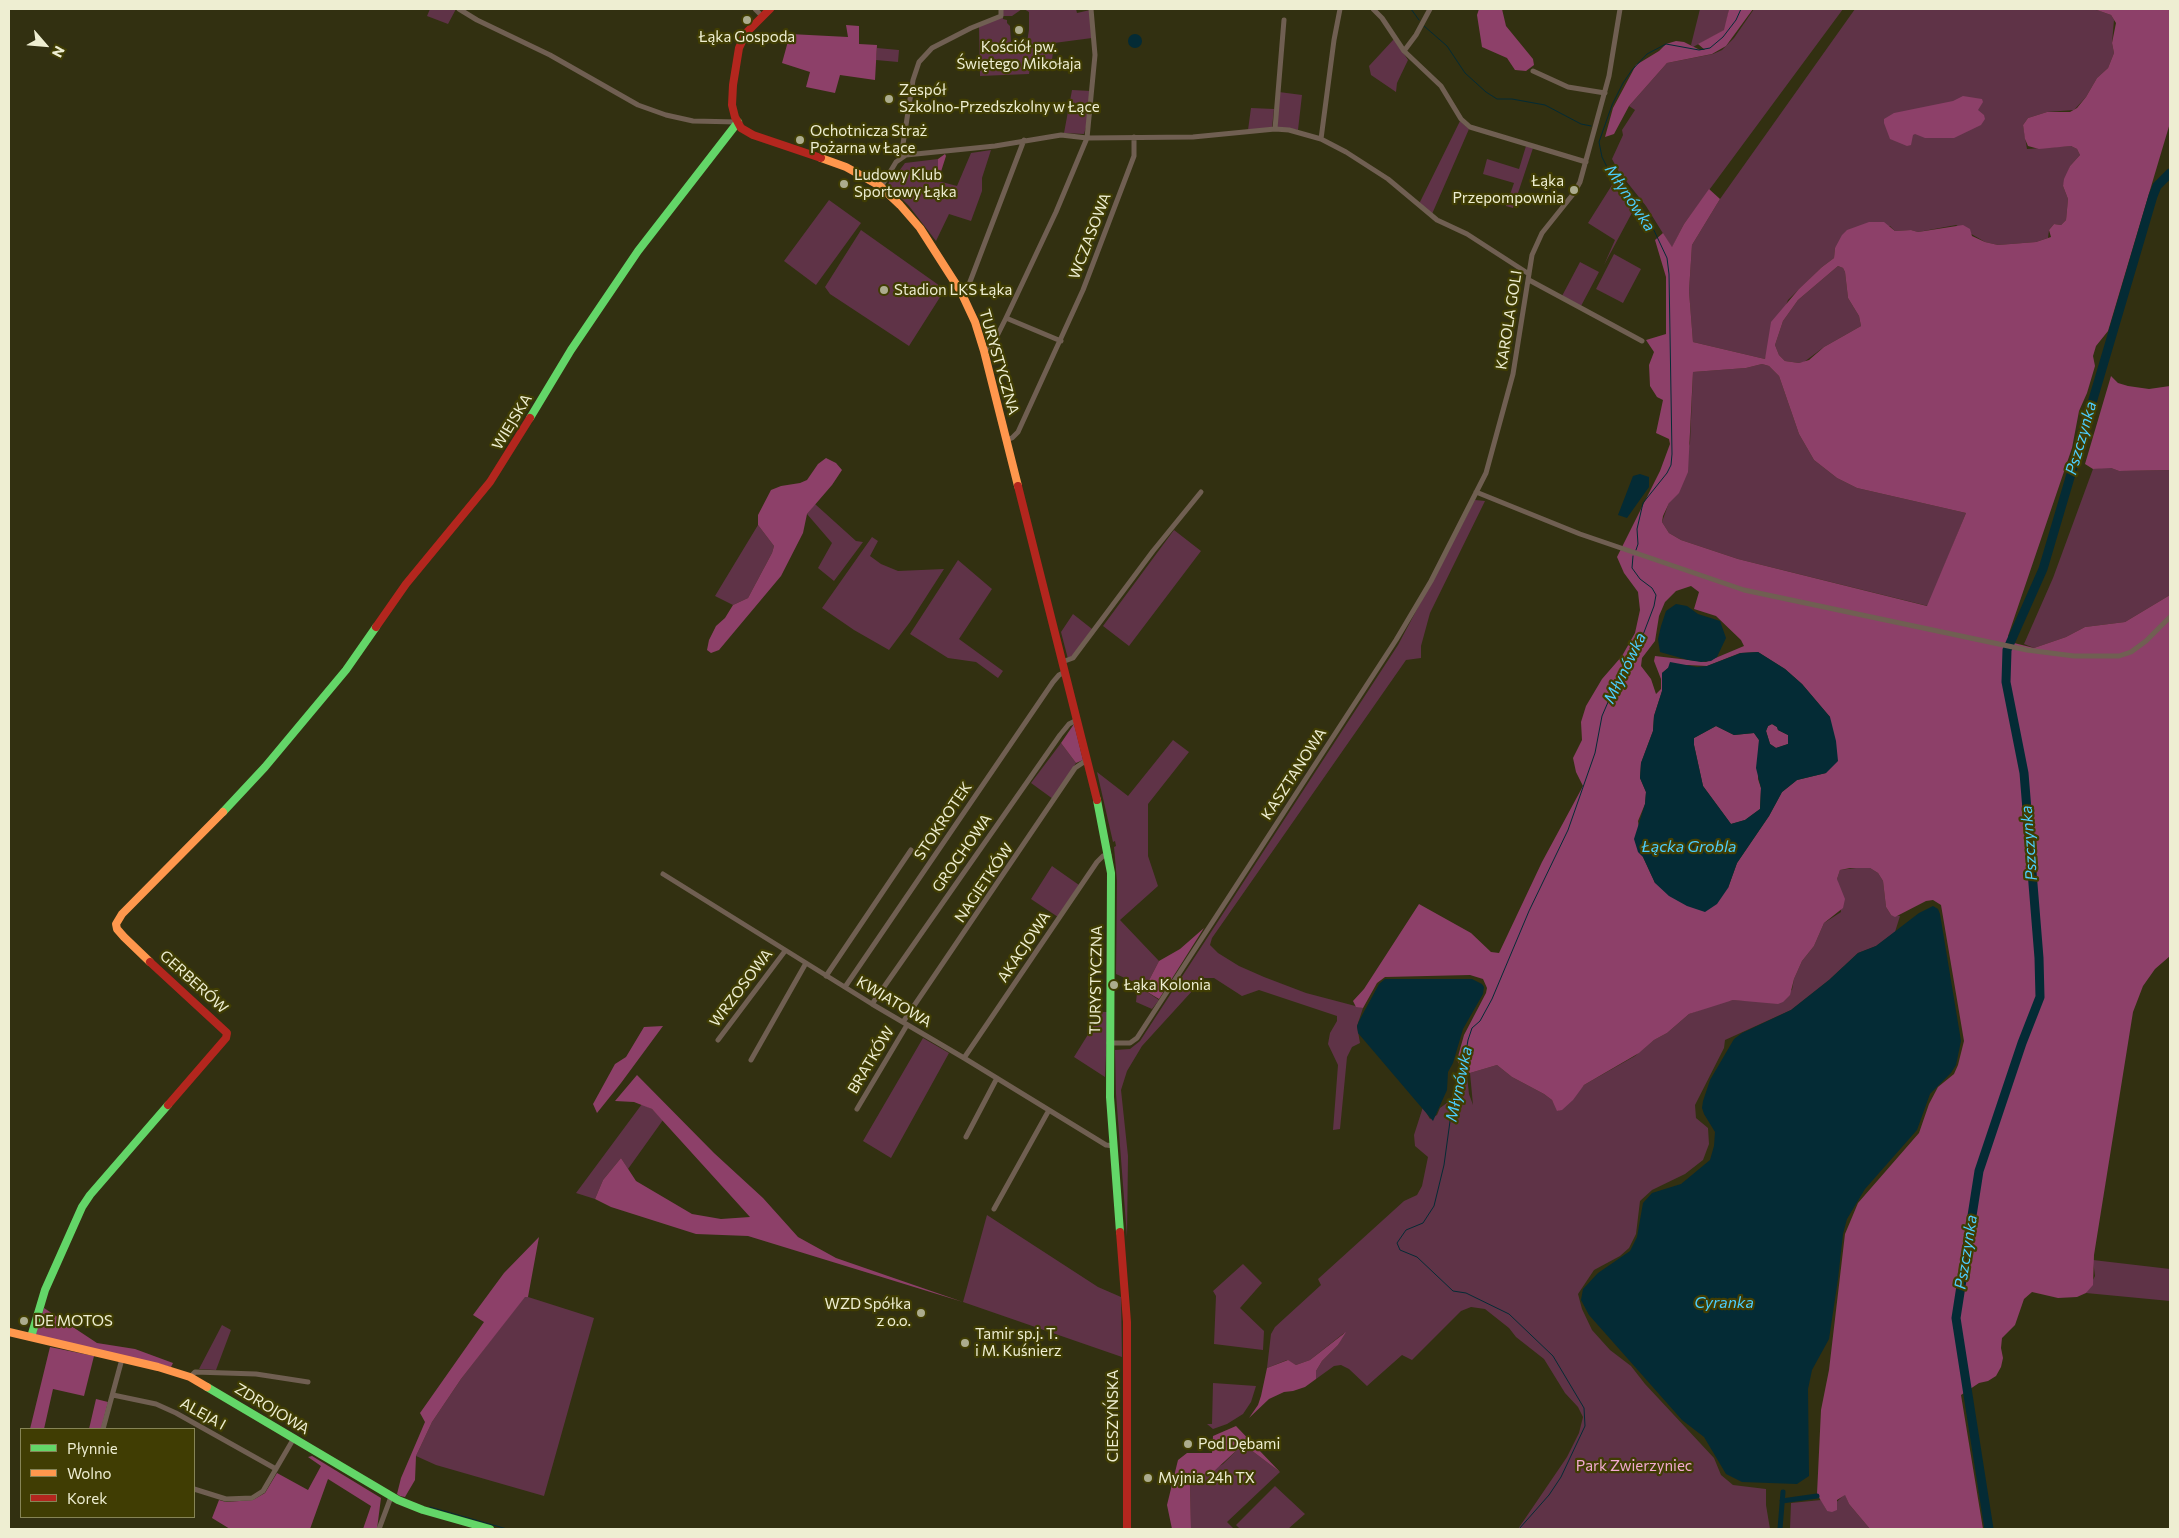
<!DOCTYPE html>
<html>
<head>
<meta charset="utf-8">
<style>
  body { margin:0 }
  #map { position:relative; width:2179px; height:1538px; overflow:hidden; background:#323011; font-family:Commissioner,sans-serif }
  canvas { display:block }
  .frame { position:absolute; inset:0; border:10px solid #eeeed2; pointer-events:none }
  .legend { position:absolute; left:20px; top:1428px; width:175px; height:90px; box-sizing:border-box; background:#403d03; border:1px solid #868456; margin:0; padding:6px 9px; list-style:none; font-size:15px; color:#eeeed2 }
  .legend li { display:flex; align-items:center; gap:10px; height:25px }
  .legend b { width:25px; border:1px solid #868456 }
  .north { position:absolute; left:20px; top:20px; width:50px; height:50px; -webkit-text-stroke:4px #403d03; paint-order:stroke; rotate:117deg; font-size:14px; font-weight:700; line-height:20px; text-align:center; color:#eeeed2 }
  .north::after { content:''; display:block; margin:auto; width:18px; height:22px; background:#eeeed2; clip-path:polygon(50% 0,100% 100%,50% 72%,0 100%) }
</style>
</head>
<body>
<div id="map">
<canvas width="2179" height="1538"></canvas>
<div class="frame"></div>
<ul class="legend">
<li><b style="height:6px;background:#63d668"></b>Płynnie</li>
<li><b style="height:6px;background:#ff974d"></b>Wolno</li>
<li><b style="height:6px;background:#b3261e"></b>Korek</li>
</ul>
<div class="north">N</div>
</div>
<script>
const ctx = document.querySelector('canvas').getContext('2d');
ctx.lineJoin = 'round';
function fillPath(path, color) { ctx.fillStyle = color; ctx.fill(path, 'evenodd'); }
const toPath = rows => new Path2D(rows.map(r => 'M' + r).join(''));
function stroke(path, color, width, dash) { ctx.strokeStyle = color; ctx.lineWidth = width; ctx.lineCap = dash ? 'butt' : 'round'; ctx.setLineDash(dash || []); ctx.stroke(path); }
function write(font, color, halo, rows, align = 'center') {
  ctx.font = font + ' Commissioner,sans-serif'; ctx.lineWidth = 4.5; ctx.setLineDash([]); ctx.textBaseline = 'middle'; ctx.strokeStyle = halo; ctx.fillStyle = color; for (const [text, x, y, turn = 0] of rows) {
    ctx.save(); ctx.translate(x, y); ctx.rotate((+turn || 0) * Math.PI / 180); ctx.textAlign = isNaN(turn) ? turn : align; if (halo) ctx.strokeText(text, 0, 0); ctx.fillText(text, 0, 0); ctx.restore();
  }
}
fillPath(toPath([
  [430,9,456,9,448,24,427,16],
  [1003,9,1022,9,1012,16,1003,16,1003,19,1007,20,1007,23,1010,26,1011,42,1027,42,1029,30,1029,12,1024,9,1076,9,1077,13,1090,10,1092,38,1054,43,1051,69,1031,61,1029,74,980,76,979,26,1002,17],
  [1700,9,1729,9,1725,30,1693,47,1691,45],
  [1754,9,1843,9,1684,224,1672,248,1646,206,1619,172,1612,159,1623,135,1622,130,1635,110,1629,106,1667,63,1713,54,1722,50,1734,38],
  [1855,9,2094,9,2111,15,2114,20,2112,43,2114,53,2108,68,2097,78,2086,97,2074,110,2047,112,2028,118,2023,125,2027,149,2071,146,2077,149,2080,155,2070,166,2063,186,2068,199,2066,220,2061,225,2054,224,2049,230,2048,238,2036,242,1998,245,1985,242,1956,225,1918,232,1911,230,1895,231,1890,226,1835,248,1834,258,1822,267,1788,300,1765,359,1693,342,1689,291,1692,245,1720,199],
  [1394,39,1408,60,1397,83,1396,92,1371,75,1369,66],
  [877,48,899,50,898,62,876,60],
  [1072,90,1091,91,1088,120,1084,134,1064,133],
  [1279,92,1302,95,1298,130,1277,127],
  [1251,108,1274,109,1272,128,1248,130],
  [1460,121,1469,129,1432,214,1419,204],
  [1526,146,1533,148,1513,208,1506,206,1514,183,1483,174,1487,159,1519,169],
  [991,150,982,178,982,191,971,221,949,214,936,241,909,206,888,185,892,174,896,175,905,163,938,159,938,181,957,186,971,153],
  [1612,185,1634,209,1604,265,1615,240,1588,223],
  [829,200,861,223,816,285,784,261],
  [861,230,940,286,942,294,909,346,830,294,825,287],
  [1614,254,1641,269,1623,303,1596,289],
  [1580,262,1599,272,1581,306,1562,296],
  [1838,266,1843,268,1845,272,1848,298,1859,316,1861,326,1824,347,1804,362,1799,363,1785,361,1779,355,1775,345,1783,321,1798,300],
  [1762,364,1769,366,1779,376,1799,434,1814,460,1837,478,1857,488,1966,513,1928,606,1738,559,1681,540,1669,533,1662,522,1690,443,1693,372,1746,368],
  [2101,468,2111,468,2119,471,2170,470,2170,595,2125,622,2085,627,2066,637,2034,648,2024,644,2053,578,2093,469],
  [1475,500,1485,501,1430,613,1421,646,1421,658,1406,660,1212,938,1210,945,1218,953,1239,966,1264,977,1306,993,1363,1008,1357,1026,1360,1043,1352,1047,1347,1057,1340,1129,1333,1130,1338,1065,1328,1044,1330,1033,1337,1021,1337,1016,1259,990,1242,996,1214,978,1204,978,1142,1046,1127,1071,1121,1090,1128,1156,1127,1237,1116,1094,1115,1050,1130,1049,1140,1041,1398,645],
  [815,504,856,541,863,542,834,581,818,568,832,543,807,514],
  [758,525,774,546,772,553,748,598,733,605,715,596],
  [1174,530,1201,551,1129,646,1103,626],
  [872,537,878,541,870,556,881,564,898,571,944,569,910,622,889,650,854,630,822,608],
  [958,560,992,589,959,639,1003,671,998,678,976,662,948,658,910,634],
  [1073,614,1092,629,1072,657,1068,659,1061,632],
  [1173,740,1189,752,1148,804,1148,856,1158,886,1120,920,1159,961,1144,990,1159,1000,1152,1009,1136,1002,1138,984,1116,974,1117,881,1114,847,1116,846,1115,841,1113,842,1097,772,1128,796],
  [1061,743,1076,763,1053,799,1031,783],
  [1052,866,1079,885,1058,917,1031,899],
  [1856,868,1870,868,1878,873,1883,881,1886,907,1891,915,1900,916,1895,932,1876,946,1858,953,1829,980,1791,1010,1725,1040,1724,1048,1695,1105,1696,1118,1708,1128,1709,1144,1703,1160,1685,1174,1652,1190,1640,1201,1636,1234,1629,1248,1620,1256,1594,1270,1578,1294,1582,1309,1592,1330,1610,1350,1631,1366,1645,1384,1714,1458,1721,1475,1733,1485,1766,1489,1766,1505,1770,1529,1518,1529,1567,1457,1579,1433,1583,1417,1578,1407,1565,1393,1544,1359,1516,1337,1509,1328,1485,1309,1471,1307,1461,1311,1412,1360,1402,1355,1367,1386,1349,1369,1341,1365,1334,1366,1316,1379,1316,1371,1322,1361,1338,1345,1344,1333,1310,1360,1296,1365,1287,1360,1267,1368,1271,1334,1275,1327,1321,1285,1318,1279,1404,1201,1417,1195,1422,1186,1428,1157,1415,1146,1414,1135,1423,1107,1430,1119,1437,1115,1440,1108,1451,1100,1457,1082,1457,1072,1467,1076,1469,1094,1473,1105,1470,1073,1497,1065,1512,1077,1544,1094,1552,1100,1558,1111,1584,1085,1635,1056,1654,1040,1667,1033,1689,1014,1722,1002,1733,1000,1754,1001,1792,990,1794,979,1802,961,1814,946,1824,923,1841,912,1837,879,1840,870],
  [1102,1012,1108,1012,1105,1077,1074,1057],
  [923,1038,949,1053,891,1158,863,1141],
  [642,1104,652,1109,663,1120,628,1169,621,1158,603,1180,595,1199,576,1193],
  [987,1215,1098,1287,1121,1297,1122,1357,963,1302],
  [2093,1260,2170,1269,2170,1301,2086,1293,2095,1276],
  [1243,1264,1262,1283,1240,1308,1264,1331,1263,1350,1214,1344,1216,1296,1213,1291],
  [525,1296,594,1318,544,1496,436,1465,416,1456,432,1422,461,1379],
  [222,1325,231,1330,216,1370,199,1369],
  [1213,1383,1256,1386,1251,1402,1243,1414,1227,1424,1213,1429,1207,1424,1212,1424],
  [1247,1447,1280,1472,1227,1522,1234,1529,1191,1529,1190,1486,1195,1476,1203,1475,1223,1464,1237,1450],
  [1275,1486,1305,1514,1288,1529,1240,1529,1236,1525],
  [1845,1494,1849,1504,1870,1529,1790,1529,1791,1503,1821,1500,1827,1511]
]), '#5f3347');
fillPath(toPath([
  [1479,9,1502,9,1506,26,1533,59,1534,65,1526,71,1515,70,1507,58,1482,47,1477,15],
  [1729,9,1753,9,1726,46,1712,54,1667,63,1629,106,1614,134,1605,137,1613,108,1636,65,1659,51,1666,44,1676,41,1684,42,1700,50,1705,50,1698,44,1724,30],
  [2094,9,2170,9,2170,123,2108,331,2096,346,2093,356,2095,366,2087,393,2079,411,2072,448,2008,636,2010,642,2034,648,2066,637,2085,627,2125,622,2170,595,2170,956,2155,969,2143,986,2133,1012,2094,1255,2093,1285,2086,1293,2077,1297,2058,1298,2032,1292,2024,1299,2015,1325,2002,1338,2001,1348,2003,1358,2001,1367,1996,1376,1988,1381,1979,1383,1961,1395,1983,1529,1870,1529,1849,1504,1845,1495,1837,1500,1837,1510,1832,1512,1827,1511,1817,1494,1821,1410,1829,1370,1845,1234,1858,1203,1919,1133,1929,1104,1938,1087,1954,1074,1958,1065,1964,1041,1941,905,1933,900,1926,901,1895,917,1891,915,1886,907,1883,881,1878,873,1870,868,1850,868,1840,870,1837,879,1845,899,1843,908,1824,923,1814,946,1802,961,1794,979,1790,995,1783,1002,1778,1004,1733,1000,1689,1014,1667,1033,1654,1040,1639,1053,1584,1085,1573,1100,1562,1110,1557,1111,1552,1100,1544,1094,1512,1077,1497,1065,1470,1073,1462,1069,1457,1060,1464,1035,1486,993,1487,988,1483,979,1470,975,1385,977,1377,983,1363,1008,1356,1007,1353,1001,1364,989,1419,904,1471,933,1491,952,1499,953,1542,862,1583,786,1576,772,1573,758,1582,740,1581,722,1586,706,1602,679,1622,656,1635,633,1640,610,1638,592,1624,573,1617,557,1660,471,1670,444,1669,439,1656,433,1663,400,1657,397,1650,386,1649,365,1654,352,1646,340,1666,334,1666,277,1655,240,1663,233,1672,247,1684,224,1709,189,1720,199,1692,245,1689,291,1693,342,1765,359,1771,322,1799,289,1822,267,1834,258,1835,248,1842,235,1847,230,1869,222,1884,222,1895,231,1911,230,1918,232,1963,225,1970,229,1972,236,1985,242,1998,245,2036,242,2051,237,2049,230,2054,224,2061,225,2066,220,2068,199,2063,186,2064,179,2070,166,2080,155,2077,149,2071,146,2039,149,2028,146,2025,139,2023,125,2028,118,2047,112,2070,112,2077,108,2086,97,2097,78,2108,68,2114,53,2112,43,2116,23,2111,15],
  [1838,266,1843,268,1845,272,1848,298,1859,316,1861,326,1824,347,1809,360,1799,363,1785,361,1779,355,1775,345,1783,321,1798,300],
  [1762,364,1769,366,1779,376,1799,434,1814,460,1837,478,1857,488,1966,513,1927,606,1738,559,1681,540,1669,533,1662,522,1663,516,1669,503,1679,493,1688,472,1693,372,1746,368],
  [1691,586,1699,592,1694,609,1716,616,1741,640,1744,646,1706,662,1655,656,1654,661,1661,679,1661,689,1656,694,1651,679,1641,666,1642,658,1655,641,1659,616,1665,602,1676,591],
  [1758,652,1785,669,1802,684,1830,717,1826,773,1797,780,1782,792,1769,816,1737,863,1728,888,1655,883,1643,857,1638,821,1645,804,1646,792,1640,778,1641,763,1653,731,1654,716,1662,691,1662,673,1668,668,1688,665,1707,666,1740,653],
  [846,25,859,26,859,44,877,45,875,80,840,75,835,93,806,87,810,72,782,63,790,34,848,37],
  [1963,96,1982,99,1983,102,1978,110,1984,115,1985,119,1981,125,1954,138,1925,138,1915,134,1913,135,1911,145,1907,146,1890,139,1884,123,1884,119,1894,113,1953,101],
  [945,154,946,156,938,181,938,159],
  [2111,376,2118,383,2128,386,2149,389,2170,386,2170,470,2119,471,2111,468,2093,469,2085,464],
  [826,458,836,463,842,470,832,485,807,514,803,533,781,576,719,650,711,653,707,650,709,640,716,626,725,618,733,605,748,598,772,553,774,546,758,525,758,515,771,490,781,486,800,483,807,480,818,464],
  [1074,724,1083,760,1076,763,1061,743],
  [1772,724,1777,727,1778,730,1788,735,1788,744,1776,748,1770,744,1766,731,1768,726],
  [1716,726,1734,735,1754,733,1759,740,1758,779,1761,788,1760,809,1745,820,1731,824,1703,786,1694,745,1694,738],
  [1204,928,1159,999,1144,990,1159,961,1180,949],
  [663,1026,621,1083,597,1113,593,1104,615,1064,626,1057,644,1027],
  [637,1075,714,1153,763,1198,798,1237,836,1258,963,1302,748,1236,696,1234,611,1207,595,1199,603,1180,621,1158,636,1181,692,1214,721,1219,750,1217,652,1109,634,1102,615,1101],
  [539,1237,528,1297,525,1297,461,1379,432,1422,416,1456,415,1480,405,1497,400,1496,397,1494,401,1478,425,1422,420,1413,484,1322,473,1315,504,1273],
  [44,1308,97,1343,135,1349,173,1363,171,1367,35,1335],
  [1346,1332,1338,1345,1322,1361,1316,1371,1316,1379,1305,1387,1293,1391,1284,1392,1269,1399,1249,1418,1258,1405,1261,1396,1267,1368,1288,1360,1296,1365,1310,1360],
  [50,1347,94,1356,84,1396,53,1389,44,1429,30,1429],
  [96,1399,108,1402,101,1429,89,1429],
  [1236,1426,1280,1472,1247,1447,1237,1450,1213,1472,1195,1476,1190,1486,1191,1529,1172,1529,1167,1505,1178,1460,1187,1453,1212,1453,1213,1436],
  [312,1456,381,1498,377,1529,363,1529,371,1506,328,1479,310,1529,230,1529,212,1518,219,1500,226,1502,253,1500,265,1493,277,1473,308,1490,321,1466,308,1457]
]), '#8d4069');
fillPath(toPath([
  '1128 41a7 7 0 1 1 14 0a7 7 0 1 1-14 0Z',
  [1640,474,1649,477,1649,487,1627,518,1618,515,1633,476],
  [1676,604,1687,606,1698,614,1720,621,1726,638,1717,657,1711,661,1701,662,1688,660,1660,652,1658,639,1661,626,1666,611],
  [1758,652,1785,669,1802,684,1830,717,1836,741,1838,761,1826,773,1797,780,1782,792,1769,816,1737,863,1728,888,1717,904,1705,912,1687,906,1669,896,1655,883,1643,857,1638,852,1634,839,1645,804,1646,792,1640,778,1641,763,1653,731,1654,716,1662,691,1662,673,1668,668,1670,662,1697,667,1707,666,1741,653],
  [1772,724,1777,727,1778,730,1788,735,1788,744,1776,748,1770,744,1766,731,1768,726],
  [1716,726,1734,735,1754,733,1759,740,1756,768,1761,788,1760,809,1745,820,1731,824,1703,786,1694,745,1694,738],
  [1933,906,1938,909,1940,914,1961,1041,1956,1065,1951,1073,1930,1094,1917,1130,1865,1189,1847,1219,1843,1234,1838,1279,1829,1339,1812,1370,1808,1389,1809,1476,1797,1484,1742,1482,1726,1474,1704,1437,1682,1420,1589,1315,1581,1300,1583,1289,1598,1273,1630,1251,1637,1237,1643,1203,1652,1193,1681,1184,1710,1160,1714,1146,1715,1132,1704,1114,1702,1108,1703,1101,1710,1080,1734,1039,1742,1033,1791,1010,1829,980,1858,953,1876,946,1919,913],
  [1385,979,1472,979,1482,984,1484,987,1483,994,1463,1029,1453,1063,1448,1072,1447,1090,1433,1121,1358,1033,1357,1026,1359,1021,1379,984]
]), '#042b35');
stroke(toPath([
  [1411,9,1419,20],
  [1424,26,1447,46,1465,73,1486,92,1497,99,1512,99,1545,105,1581,124,1591,126],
  [1636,550,1638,544,1637,529,1643,503,1667,473,1671,465,1672,454,1669,274,1667,258,1651,224,1637,203,1607,167,1602,157,1599,142,1612,105,1623,83,1632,70,1647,54,1666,44,1699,50,1710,48,1723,37,1736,20,1741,9],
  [430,1507,507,1529],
  [1519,1529,1549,1495,1561,1477,1585,1426,1584,1408,1553,1356,1509,1314,1466,1293,1453,1291,1417,1257,1400,1250,1397,1243,1406,1230,1423,1223,1434,1206,1444,1165,1454,1092,1462,1075,1468,1040,1472,1028,1480,1021,1492,999,1529,911,1568,830,1595,753,1602,716,1615,686,1638,648,1654,606,1656,595,1652,588,1640,579,1632,568,1633,556]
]), '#042b35', 1);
stroke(toPath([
  [1782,1501,1817,1496],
  [1780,1529,1783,1492]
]), '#042b35', 5);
stroke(toPath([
  [1989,1529,1956,1318,1979,1171,2022,1043,2040,997,2039,958,2024,773,2006,682,2007,650,2043,569,2153,196,2157,186,2170,173]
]), '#042b35', 9);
stroke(toPath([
  [459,9,477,20,550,55,638,105,666,115,693,121,738,122],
  [755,9,762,16],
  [1373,9,1382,18,1404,51,1441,86,1461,119,1470,127,1586,162],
  [1404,51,1416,35,1430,9],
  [1533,71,1568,87,1605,93],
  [1275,129,1284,20],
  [1321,139,1334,40,1340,9],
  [901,157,913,80,919,62,932,48,971,28,1001,16,1001,9],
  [881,187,896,162,906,155,995,146,1061,135,1087,138,1193,137,1275,129,1289,130,1321,139,1346,152,1388,179,1437,220,1467,234,1529,274],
  [1529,280,1642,341],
  [961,292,968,287,1024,140],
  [1006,318,1061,341],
  [984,351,992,346,1006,318,1056,212,1087,138,1095,55,1091,9],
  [1006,440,1012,438,1018,432,1083,290,1134,156,1134,137],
  [1476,492,1580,534,1744,590,2027,650,2074,656,2119,656,2131,652,2146,641,2170,617],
  [1062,662,1073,658,1153,551,1201,492],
  [663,874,872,1004,964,1058,1106,1145,1114,1146],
  [826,976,911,850],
  [845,987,1053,682,1059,675,1065,672],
  [872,1004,1060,735,1069,724,1077,720],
  [903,1022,1075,768,1087,760],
  [718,1040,785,951],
  [1109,1043,1130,1043,1137,1038,1396,640,1431,581,1486,473,1513,374,1532,255,1542,233,1574,193,1580,182,1609,76,1620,9],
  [964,1058,1097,862,1103,856,1109,855],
  [751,1060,806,963],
  [857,1109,907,1025],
  [966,1137,997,1078],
  [994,1209,1049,1110],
  [190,1377,195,1372,256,1374,308,1382],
  [113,1395,156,1404,176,1413,276,1469],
  [103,1429,122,1359],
  [194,1489,226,1499,252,1498,263,1491,294,1438],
  [379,1529,391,1497]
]), '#705f52', 5);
stroke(toPath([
  [530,418,571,350,638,251,738,122],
  [1097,800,1111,873,1110,1097,1120,1232],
  [223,812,265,767,346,670,376,627],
  [31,1337,45,1290,82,1207,90,1195,168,1105],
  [207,1387,398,1500,423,1510,490,1529]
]), '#63d668', 8);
stroke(toPath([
  [821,158,846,167,880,186,900,205,920,228,961,292,975,322,984,351,1018,486],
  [150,962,124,937,117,929,116,924,122,914,223,812],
  [9,1332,158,1367,190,1377,207,1387]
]), '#ff974d', 8);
stroke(toPath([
  [770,9,746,33,739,48,733,85,732,105,735,117,741,128,753,135,821,158],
  [1018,486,1097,800],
  [376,627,406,584,490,482,530,418],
  [150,962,227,1033,226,1038,168,1105],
  [1120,1232,1127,1322,1127,1529]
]), '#b3261e', 8);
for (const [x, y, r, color] of [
  [747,20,5,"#acac8e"],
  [1019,30,5,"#acac8e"],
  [889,99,5,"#acac8e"],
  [800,140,5,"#acac8e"],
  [844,184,5,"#acac8e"],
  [1574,190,5,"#acac8e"],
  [884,290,5,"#acac8e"],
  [1114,985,5,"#acac8e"],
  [921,1313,5,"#acac8e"],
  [24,1321,5,"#acac8e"],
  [965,1343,5,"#acac8e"],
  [1188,1444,5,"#acac8e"],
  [1148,1478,5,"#acac8e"]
]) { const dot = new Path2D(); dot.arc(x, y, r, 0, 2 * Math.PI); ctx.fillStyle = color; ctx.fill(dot); stroke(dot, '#403d03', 2); }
write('15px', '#eeeed2', '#403d03', [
  ["Łąka Gospoda",747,37,"center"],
  ["Kościół pw.",1019,47,"center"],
  ["Świętego Mikołaja",1019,64,"center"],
  ["Zespół",899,90],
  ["Szkolno-Przedszkolny w Łące",899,107],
  ["Ochotnicza Straż",810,131],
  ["Pożarna w Łące",810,148],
  ["Ludowy Klub",854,175],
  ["Sportowy Łąka",854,192],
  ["Łąka",1564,181,"right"],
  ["Przepompownia",1564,198,"right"],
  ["Stadion LKS Łąka",894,290],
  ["Łąka Kolonia",1124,985],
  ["WZD Spółka",911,1304,"right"],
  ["z o.o.",911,1321,"right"],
  ["DE MOTOS",34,1321],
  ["Tamir sp.j. T.",975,1334],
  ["i M. Kuśnierz",975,1351],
  ["Pod Dębami",1198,1444],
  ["Myjnia 24h TX",1158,1478]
], 'left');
write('15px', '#eeeed2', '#403d03', [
  ["WCZASOWA",1090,236,-69],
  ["KAROLA GOLI",1509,320,-81],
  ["TURYSTYCZNA",999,362,74],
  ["WIEJSKA",512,422,-59],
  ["KASZTANOWA",1294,774,-57],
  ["STOKROTEK",943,821,-56],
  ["GROCHOWA",962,853,-55],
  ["NAGIETKÓW",984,883,-56],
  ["AKACJOWA",1024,947,-56],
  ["TURYSTYCZNA",1096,980,-89],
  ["GERBERÓW",194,982,42],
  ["WRZOSOWA",741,988,-53],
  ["KWIATOWA",894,1002,31],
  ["BRATKÓW",871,1060,-59],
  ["ZDROJOWA",272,1409,31],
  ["ALEJA I",203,1414,29],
  ["CIESZYŃSKA",1113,1416,-90]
]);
write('15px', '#f2aad0', '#403d03', [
  ["Park Zwierzyniec",1634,1466]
]);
write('italic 16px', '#4ccefe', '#403d03', [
  ["Młynówka",1630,198,56],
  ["Pszczynka",2081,438,-74],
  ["Młynówka",1625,668,-64],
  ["Pszczynka",2029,843,-94],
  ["Łącka Grobla",1689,847],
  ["Młynówka",1459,1084,-78],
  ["Pszczynka",1966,1252,-81],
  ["Cyranka",1724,1303]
]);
</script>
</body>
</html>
